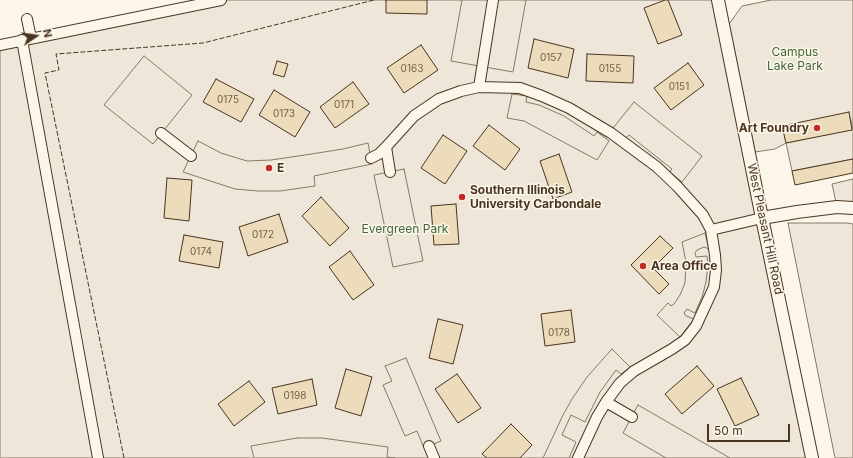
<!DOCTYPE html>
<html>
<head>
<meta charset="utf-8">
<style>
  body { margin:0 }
  #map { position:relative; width:853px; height:458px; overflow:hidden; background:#fbf6e9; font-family:Inter,sans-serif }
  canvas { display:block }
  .north { position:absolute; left:16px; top:16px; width:40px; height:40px; -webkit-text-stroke:3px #fbf6e9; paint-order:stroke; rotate:77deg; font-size:11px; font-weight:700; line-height:16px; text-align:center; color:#4a3520 }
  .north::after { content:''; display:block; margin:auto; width:14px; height:18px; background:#4a3520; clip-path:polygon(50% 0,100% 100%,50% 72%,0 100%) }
  .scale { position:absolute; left:707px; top:424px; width:83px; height:18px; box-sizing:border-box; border:2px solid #4a3520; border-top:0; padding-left:5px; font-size:12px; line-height:14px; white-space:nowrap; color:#4a3520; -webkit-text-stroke:3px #fbf6e9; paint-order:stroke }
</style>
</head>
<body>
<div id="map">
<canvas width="853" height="458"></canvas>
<div class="north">N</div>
<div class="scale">50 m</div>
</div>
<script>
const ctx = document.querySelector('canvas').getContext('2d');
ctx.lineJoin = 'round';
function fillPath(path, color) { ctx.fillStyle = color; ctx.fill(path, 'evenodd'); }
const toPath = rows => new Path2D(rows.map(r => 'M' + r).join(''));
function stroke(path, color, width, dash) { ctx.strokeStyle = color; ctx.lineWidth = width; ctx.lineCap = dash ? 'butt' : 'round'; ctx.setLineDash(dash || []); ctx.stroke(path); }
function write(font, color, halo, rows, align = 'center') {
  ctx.font = font + ' Inter,sans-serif'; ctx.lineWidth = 3; ctx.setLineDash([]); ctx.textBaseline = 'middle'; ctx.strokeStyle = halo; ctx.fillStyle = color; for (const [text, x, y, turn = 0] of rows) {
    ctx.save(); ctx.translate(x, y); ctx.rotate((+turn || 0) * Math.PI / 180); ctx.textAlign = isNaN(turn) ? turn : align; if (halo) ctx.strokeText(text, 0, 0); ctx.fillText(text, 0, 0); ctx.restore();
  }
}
const green = toPath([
  [221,0,718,0,810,458,0,458,0,45,221,0],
  [771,0,853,0,853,129,849,113,783,127,786,143,775,149,755,152,729,24,742,6,771,0],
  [788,223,847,223,853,224,853,458,835,458,788,223]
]);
fillPath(green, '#ede6d9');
stroke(green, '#887966', 1);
const parking = toPath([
  [462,0,526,0,513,72,451,61,462,0],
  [144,56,192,95,153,144,104,105,144,56],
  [512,94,527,96,526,102,539,105,564,116,594,136,597,132,609,141,597,160,524,121,507,118,512,94],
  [634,102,702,156,682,182,670,172,672,169,629,135,626,138,613,128,634,102],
  [853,129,853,159,792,171,786,143,853,129],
  [198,141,221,153,247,161,271,160,305,155,343,149,368,143,372,164,314,176,315,186,280,191,258,191,235,189,183,172,198,141],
  [404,169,423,261,393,267,374,175,404,169],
  [853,179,853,208,837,207,832,184,853,179],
  [705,233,709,249,704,247,697,250,695,253,696,257,707,256,708,264,706,282,702,297,695,313,687,309,684,313,686,316,694,319,680,337,657,315,668,303,671,306,674,304,680,295,685,283,686,262,682,242,705,233],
  [612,349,630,367,621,374,616,370,600,392,585,422,571,415,562,435,576,442,569,458,543,458,563,415,572,399,587,377,612,349],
  [406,358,441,441,424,448,417,431,405,436,383,385,392,381,385,366,406,358],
  [638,405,730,458,666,458,623,433,638,405],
  [297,438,322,438,388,447,387,457,395,458,254,458,251,446,297,438]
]);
fillPath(parking, '#ede7d9');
stroke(parking, '#887966', 1);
const building = toPath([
  [386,0,427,0,427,14,386,13,386,0],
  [665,0,668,0,682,35,658,44,644,8,665,0],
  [534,39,574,49,568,78,528,68,534,39],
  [421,45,438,70,404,93,387,68,421,45],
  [587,54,634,56,633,83,586,81,587,54],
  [277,61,288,64,284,77,273,74,277,61],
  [688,63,704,85,671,110,654,88,688,63],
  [216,79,254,99,241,122,203,102,216,79],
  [353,82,369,104,335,128,320,107,353,82],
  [274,90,310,112,295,137,259,115,274,90],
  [849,112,852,130,786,143,782,126,849,112],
  [489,125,520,149,505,170,473,146,489,125],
  [443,135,467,151,445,184,421,168,443,135],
  [559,154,572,192,553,199,540,161,559,154],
  [853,159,853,173,795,185,792,171,853,159],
  [167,178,192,180,189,221,164,218,167,178],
  [321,197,349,228,330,246,302,216,321,197],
  [456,204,459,244,434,245,431,206,456,204],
  [279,214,288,242,248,256,239,227,279,214],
  [184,235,223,242,219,268,179,261,184,235],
  [660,236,673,248,653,268,669,284,659,294,631,265,660,236],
  [350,251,374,285,353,300,329,267,350,251],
  [571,310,575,342,545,346,541,314,571,310],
  [438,319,463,325,453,364,429,358,438,319],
  [697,366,714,386,682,414,665,394,697,366],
  [346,369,372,377,361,416,335,408,346,369],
  [457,374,481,408,458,423,435,389,457,374],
  [741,378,759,415,735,426,717,389,741,378],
  [312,379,317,405,278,414,272,388,312,379],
  [249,381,265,402,234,426,218,404,249,381],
  [511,424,532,445,520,458,487,458,482,454,511,424]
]);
fillPath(building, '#ecdcbc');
stroke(building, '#4a3520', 1);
const minor = toPath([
  [27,19,31,38],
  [22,40,98,458],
  [0,45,221,0],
  [479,87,493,0],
  [161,133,191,156],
  [386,147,390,172],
  [371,158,379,154,386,147,414,116,439,99,461,91,479,87,520,88,542,96,569,108,611,133,657,167,677,186,703,215,711,230,715,255,716,270,714,287,696,326,685,340,672,349,634,371,620,383,606,402,597,417,578,458],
  [711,230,762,218],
  [606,402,632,417],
  [429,446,434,458]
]);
const tertiary = toPath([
  [718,0,762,218,812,458],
  [762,218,797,212,837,207,853,208]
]);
stroke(minor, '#4a3520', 12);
stroke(tertiary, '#4a3520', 14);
stroke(minor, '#fbf6e9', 10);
stroke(tertiary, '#fbf6e9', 12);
stroke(toPath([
  [124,458,45,73,59,70,56,54,203,43,374,0]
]), '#4a3520', 1, [5, 2]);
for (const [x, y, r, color] of [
  [817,128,4,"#c62828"],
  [269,168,4,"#c62828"],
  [462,197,4,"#c62828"],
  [643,266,4,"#c62828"]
]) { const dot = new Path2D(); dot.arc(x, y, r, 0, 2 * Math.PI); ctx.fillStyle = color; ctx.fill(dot); stroke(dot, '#fbf6e9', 1.5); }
write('10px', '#725f47', null, [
  ["0157",551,58],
  ["0163",412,69],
  ["0155",610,69],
  ["0151",679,87],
  ["0175",228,100],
  ["0171",344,105],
  ["0173",284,114],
  ["0172",263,235],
  ["0174",201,252],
  ["0178",559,333],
  ["0198",295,396]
]);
write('12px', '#436837', '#fbf6e9', [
  ["Campus",795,52],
  ["Lake Park",795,66],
  ["Evergreen Park",405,229]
]);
write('bold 12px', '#4a3520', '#fbf6e9', [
  ["Art Foundry",809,128,"right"],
  ["E",277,168],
  ["Southern Illinois",470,190],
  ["University Carbondale",470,204],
  ["Area Office",651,266]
], 'left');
write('12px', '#4a3520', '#fbf6e9', [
  ["West Pleasant Hill Road",765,229,78]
]);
</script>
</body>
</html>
